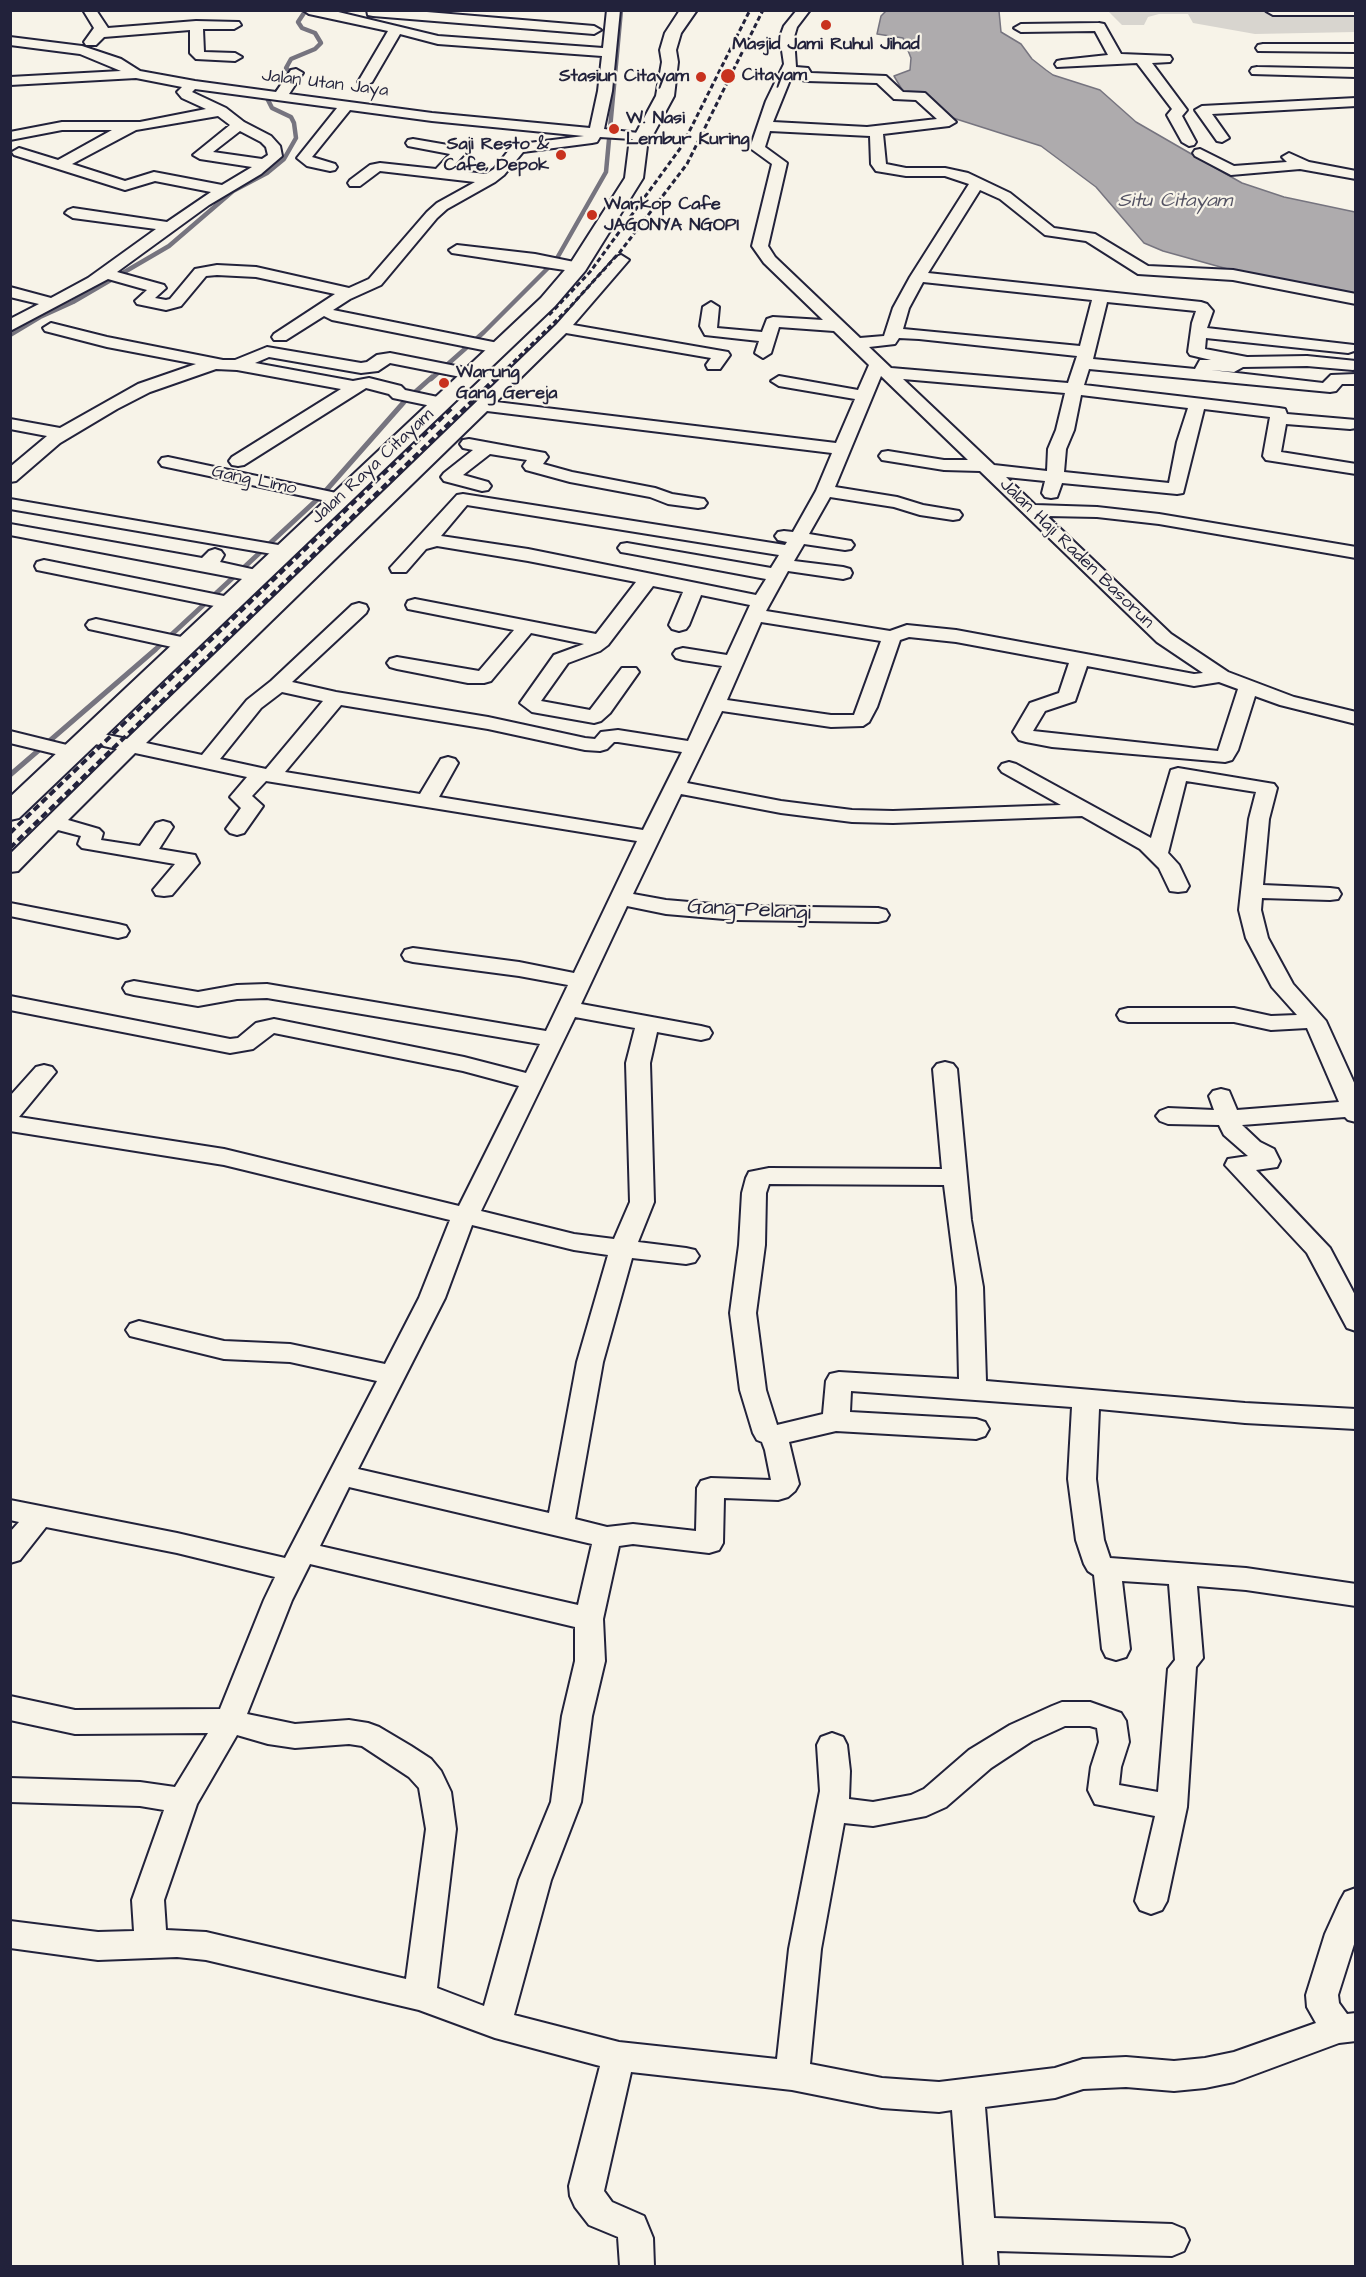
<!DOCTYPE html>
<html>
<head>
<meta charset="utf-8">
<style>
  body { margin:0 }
  #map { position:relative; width:1366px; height:2277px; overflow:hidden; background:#f7f3e8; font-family:"Architects Daughter",sans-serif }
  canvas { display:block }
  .frame { position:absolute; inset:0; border:12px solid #22223b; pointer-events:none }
</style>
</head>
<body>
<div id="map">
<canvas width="1366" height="2277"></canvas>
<div class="frame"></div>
</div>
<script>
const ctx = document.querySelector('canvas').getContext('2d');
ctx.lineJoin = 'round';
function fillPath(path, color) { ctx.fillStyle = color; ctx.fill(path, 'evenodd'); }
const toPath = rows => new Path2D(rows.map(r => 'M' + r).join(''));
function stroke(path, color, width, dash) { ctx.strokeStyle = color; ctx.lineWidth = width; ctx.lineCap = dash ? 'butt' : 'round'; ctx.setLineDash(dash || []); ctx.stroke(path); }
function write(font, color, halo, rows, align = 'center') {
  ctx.font = font + ' "Architects Daughter",sans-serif'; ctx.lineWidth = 4.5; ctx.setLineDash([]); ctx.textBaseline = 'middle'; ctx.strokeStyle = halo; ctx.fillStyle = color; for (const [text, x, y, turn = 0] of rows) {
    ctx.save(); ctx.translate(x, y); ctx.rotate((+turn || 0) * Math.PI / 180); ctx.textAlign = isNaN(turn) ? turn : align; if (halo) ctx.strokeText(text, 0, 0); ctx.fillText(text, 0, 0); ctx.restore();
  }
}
fillPath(toPath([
  [1108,11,1355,11,1355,32,1255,34,1193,23,1188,14,1159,14,1148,17,1144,25,1122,25]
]), '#d8d5cf');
const water = toPath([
  [886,11,999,11,1001,32,1021,44,1032,59,1046,70,1053,75,1100,90,1136,122,1226,174,1242,183,1284,197,1355,212,1355,295,1242,273,1163,251,1144,243,1096,187,1041,146,953,118,944,114,922,92,904,93,894,76,910,70,911,58,903,38,877,34,881,16,886,11]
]);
fillPath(water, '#aeabad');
stroke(water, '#76747f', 1.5);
stroke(toPath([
  [289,78,292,74,286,68,291,59,315,49,321,43,315,33,302,28,298,22,306,10],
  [10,335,40,317,73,302,169,246,233,191,267,173,284,159,296,138,294,123,291,117,272,108,267,98,273,94],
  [431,379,484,332,556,260,606,172,621,10]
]), '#76747f', 4.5);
stroke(toPath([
  [10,775,156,649,322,495,404,402,432,377]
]), '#76747f', 5);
const minor = toPath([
  [83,10,96,10,108,28,196,21,239,22,241,25,234,29,203,29,204,52,235,53,242,57,235,61,196,59,190,53,190,30,104,37,96,45,86,45,84,42,94,28,83,10],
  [303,10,330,10,438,36,603,48,607,10,620,10,612,91,604,129,647,134,649,137,647,140,600,137,597,142,592,143,523,152,504,175,495,182,447,209,437,218,381,285,350,299,333,310,498,343,504,345,506,348,504,351,498,353,332,320,324,316,286,340,274,340,272,337,274,334,335,294,256,277,217,275,206,276,181,306,166,310,137,304,135,301,147,290,108,279,10,331,10,319,39,304,10,297,10,287,51,298,88,278,156,229,73,218,65,213,68,210,73,208,167,222,211,192,155,181,125,190,14,155,12,152,19,148,58,160,112,130,62,130,10,140,10,132,62,122,140,122,206,109,182,98,177,92,182,87,136,78,10,85,10,77,121,71,80,54,10,45,10,37,82,46,121,59,140,71,195,81,276,92,291,70,296,69,303,73,289,94,432,113,590,128,598,91,602,56,438,44,400,34,372,82,365,86,358,82,388,31,309,14,303,10],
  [195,89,337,108,297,158,307,166,330,171,335,170,337,167,335,164,312,157,350,110,432,121,584,136,513,145,494,169,486,174,450,170,467,151,465,148,413,139,408,140,406,143,408,146,450,154,436,169,380,163,370,165,350,180,348,183,350,186,360,186,380,171,475,182,437,203,427,212,369,279,349,288,256,267,217,265,195,269,170,299,166,300,155,298,166,288,164,285,117,272,209,205,261,174,282,156,280,146,271,136,244,122,226,108,192,92,195,89],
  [218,116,230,125,193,155,200,159,252,167,222,185,154,172,125,181,72,164,136,130,218,116],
  [240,131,261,142,266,147,268,155,262,159,213,152,240,131],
  [367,10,403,10,594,26,601,30,594,34,373,16,368,15,367,10],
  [797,10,810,10,797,27,794,37,796,67,808,68,811,73,886,76,903,92,925,93,956,122,949,126,883,134,886,164,906,168,945,168,968,173,1010,193,1054,228,1095,234,1148,266,1233,270,1356,294,1356,304,1233,280,1138,274,1086,241,1045,235,1000,199,980,190,928,273,1201,302,1207,304,1213,311,1207,328,1354,345,1354,351,1348,353,1206,338,1205,349,1247,357,1307,356,1356,361,1356,369,1353,370,1307,366,1243,367,1234,372,1211,370,1323,383,1331,375,1356,374,1356,384,1342,384,1336,391,1330,392,1089,369,1084,385,1279,408,1285,409,1287,414,1356,420,1356,428,1350,429,1286,424,1281,452,1356,464,1356,474,1266,460,1263,456,1270,417,1204,409,1183,493,1177,494,1062,483,1057,497,1051,498,1045,497,1042,493,1045,481,1006,477,1035,505,1097,507,1159,514,1356,547,1356,558,1159,524,1097,517,1047,516,1171,634,1228,672,1294,697,1356,712,1356,724,1280,705,1255,696,1238,750,1232,760,1225,762,1052,747,1026,742,1019,740,1013,732,1030,703,1059,693,1069,663,956,642,909,637,900,640,877,707,869,722,863,726,831,727,722,711,687,783,781,801,852,810,893,811,1061,805,1002,772,999,768,1002,764,1009,762,1016,764,1151,838,1171,770,1178,768,1274,784,1277,788,1269,819,1263,885,1330,888,1338,889,1341,894,1338,899,1330,900,1262,898,1261,910,1268,938,1293,984,1326,1021,1356,1087,1356,1122,1348,1120,1345,1117,1242,1125,1260,1142,1274,1149,1280,1161,1277,1167,1256,1170,1330,1248,1356,1297,1356,1331,1347,1328,1307,1253,1225,1165,1228,1159,1248,1156,1224,1135,1219,1125,1168,1124,1160,1121,1156,1116,1160,1111,1168,1108,1214,1110,1209,1096,1213,1091,1221,1089,1229,1091,1237,1110,1339,1102,1307,1028,1271,1030,1234,1022,1128,1022,1120,1020,1117,1015,1120,1010,1128,1008,1234,1008,1271,1016,1297,1015,1272,987,1246,938,1239,910,1249,819,1256,792,1186,781,1168,853,1179,865,1189,886,1186,891,1178,892,1170,891,1159,868,1140,849,1082,816,893,823,852,822,781,813,681,794,633,894,666,900,736,906,878,908,886,910,889,915,886,920,878,922,736,920,666,914,627,906,581,1004,701,1026,709,1028,712,1033,709,1038,701,1040,657,1032,650,1063,654,1202,638,1242,686,1248,695,1250,699,1256,695,1262,686,1264,632,1258,603,1362,575,1519,607,1527,633,1524,696,1531,697,1488,701,1481,711,1478,771,1480,765,1450,762,1442,757,1440,753,1433,740,1390,730,1313,739,1245,742,1193,746,1178,749,1172,769,1168,942,1169,933,1069,937,1064,945,1062,953,1064,957,1069,971,1220,983,1287,986,1381,1245,1403,1356,1409,1356,1429,1245,1423,1099,1409,1096,1479,1104,1540,1110,1558,1246,1568,1356,1584,1356,1606,1246,1590,1197,1586,1203,1658,1196,1667,1187,1807,1167,1901,1162,1910,1151,1914,1140,1910,1135,1901,1155,1816,1095,1804,1088,1790,1091,1767,1099,1742,1097,1728,1090,1726,1065,1726,1032,1741,991,1768,946,1807,926,1816,873,1826,844,1823,821,1949,810,2064,882,2078,939,2082,1055,2068,1083,2059,1126,2057,1174,2061,1205,2058,1234,2052,1316,2023,1307,2007,1306,1995,1325,1934,1340,1901,1345,1892,1356,1888,1356,1938,1338,1995,1339,2003,1347,2014,1356,2013,1356,2041,1339,2043,1234,2082,1205,2088,1174,2091,1126,2087,1083,2089,1055,2098,985,2107,994,2218,1172,2224,1184,2229,1189,2240,1184,2251,1172,2256,997,2251,998,2266,964,2266,952,2110,939,2112,882,2108,792,2090,631,2072,604,2191,612,2202,644,2216,653,2238,654,2266,620,2266,618,2237,589,2225,575,2207,570,2196,569,2186,600,2066,495,2038,419,2010,206,1960,177,1957,98,1960,10,1948,10,1921,98,1932,134,1931,132,1900,164,1810,140,1806,10,1802,10,1778,140,1782,175,1787,208,1733,75,1734,10,1720,10,1696,75,1710,220,1709,264,1600,275,1577,177,1553,46,1527,20,1560,10,1563,10,1532,19,1522,10,1520,10,1500,177,1533,285,1558,377,1381,290,1362,224,1359,130,1336,126,1330,130,1324,139,1321,224,1341,290,1344,385,1364,419,1298,450,1220,224,1165,10,1131,10,1096,36,1067,44,1065,52,1067,56,1072,19,1117,224,1149,459,1206,519,1086,463,1071,274,1033,253,1049,230,1053,10,1010,10,996,230,1039,238,1038,256,1023,274,1019,464,1057,526,1073,540,1044,267,998,237,999,198,1006,134,995,126,993,123,988,126,983,134,981,198,992,237,985,267,984,546,1031,568,985,519,976,413,962,405,960,402,955,405,950,413,948,519,962,574,973,637,841,266,781,252,796,263,806,244,833,237,835,230,833,226,829,241,808,230,797,247,777,135,753,68,820,99,829,103,833,101,840,140,846,156,823,163,821,170,823,173,827,159,849,195,855,199,863,172,895,164,896,156,895,153,890,175,864,82,848,78,844,81,836,58,830,18,871,10,872,10,854,117,749,82,741,79,737,82,733,89,731,127,739,556,325,616,257,621,255,629,260,573,325,728,352,730,355,720,369,708,369,706,365,711,358,566,333,496,402,836,443,855,399,779,386,771,381,779,376,858,390,869,365,834,331,779,327,771,353,763,358,755,353,759,341,705,335,700,326,703,307,711,302,719,307,717,328,762,332,767,319,773,317,823,320,764,263,752,246,772,164,750,148,766,101,784,64,780,37,784,26,797,10],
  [792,75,799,75,802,80,807,81,877,83,894,99,916,100,937,119,867,127,773,122,792,75],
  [770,131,870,136,871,164,876,171,906,176,945,176,969,184,910,277,893,308,884,336,860,338,775,257,768,246,787,163,765,147,770,131],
  [923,282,1092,300,1080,346,903,329,909,308,923,282],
  [1107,302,1196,311,1192,323,1188,352,1190,355,1211,360,1200,360,1195,369,1093,359,1107,302],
  [899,338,919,339,1077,356,1068,383,891,368,869,347,895,344,899,338],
  [881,376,968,460,944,460,888,451,882,452,879,456,882,460,944,470,980,471,1157,642,1203,673,1194,674,956,630,907,625,890,631,766,611,788,571,843,579,850,577,852,573,850,569,843,567,794,561,804,544,845,550,851,549,854,545,851,541,809,534,830,497,894,507,920,515,953,520,959,519,962,515,959,511,923,505,897,497,835,487,881,376],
  [903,379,1065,393,1056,430,1048,449,1047,471,994,465,903,379],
  [1081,395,1188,408,1177,442,1169,483,1064,472,1066,449,1074,430,1081,395],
  [487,411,832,453,816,491,793,532,784,531,778,532,775,536,778,540,787,542,785,545,463,494,457,495,390,568,392,572,406,572,426,549,437,546,528,561,636,582,596,634,415,599,408,601,406,605,408,609,514,630,479,671,397,657,390,659,387,663,390,667,397,669,468,683,484,683,491,681,531,633,584,644,554,655,520,703,532,712,594,723,601,721,610,713,639,672,636,668,622,668,590,710,541,701,568,663,600,651,608,645,653,586,683,592,669,625,672,629,679,631,686,629,689,625,701,595,750,605,727,655,683,648,676,650,673,654,676,658,683,660,722,666,688,741,618,730,601,732,595,739,585,738,488,717,336,692,292,682,366,613,368,609,366,605,359,603,352,605,271,681,247,700,202,755,146,743,487,411],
  [467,505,779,555,771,568,627,543,621,544,618,548,621,552,627,553,766,579,756,595,528,549,441,536,467,505],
  [761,622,881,641,854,715,831,715,727,700,761,622],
  [1087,666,1194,686,1219,682,1238,689,1218,751,1033,731,1045,711,1075,701,1087,666],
  [282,692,323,701,266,769,220,759,261,708,282,692],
  [341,705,488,729,585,750,600,751,607,749,614,742,618,742,682,752,643,830,439,797,458,763,455,759,448,757,441,759,420,794,285,772,341,705],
  [575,1017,635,1028,626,1063,630,1202,614,1239,574,1234,481,1211,575,1017],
  [769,1184,944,1185,957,1287,959,1379,839,1372,830,1374,826,1381,823,1414,777,1425,766,1390,756,1313,765,1245,766,1193,769,1184],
  [472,1225,574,1250,608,1255,577,1362,549,1513,358,1469,445,1298,472,1225],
  [851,1391,1072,1407,1068,1479,1076,1540,1084,1564,1088,1571,1094,1575,1102,1649,1106,1657,1116,1660,1126,1657,1130,1649,1122,1581,1169,1584,1175,1660,1168,1669,1158,1792,1119,1785,1121,1767,1129,1742,1126,1721,1121,1713,1090,1702,1062,1702,1052,1706,1010,1725,969,1750,924,1789,911,1795,873,1802,849,1799,850,1771,847,1745,843,1737,832,1733,821,1737,817,1745,820,1791,789,1949,777,2059,619,2042,514,2015,551,1880,581,1802,592,1716,605,1661,603,1619,619,1546,633,1544,709,1553,719,1550,723,1543,724,1498,778,1500,788,1497,795,1491,799,1484,789,1442,836,1431,976,1439,985,1436,989,1429,985,1422,976,1419,850,1412,851,1391],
  [349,1487,592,1544,578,1605,320,1546,349,1487],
  [310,1564,575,1627,575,1661,562,1716,551,1802,519,1880,484,2006,437,1988,456,1829,451,1792,441,1771,431,1759,411,1746,379,1727,368,1723,349,1720,295,1724,247,1714,292,1600,310,1564],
  [237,1735,268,1744,295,1748,349,1744,362,1746,409,1777,419,1788,426,1829,406,1979,206,1932,166,1930,164,1900,197,1804,237,1735],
  [1356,10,1356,15,1273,15,1266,11,1356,10],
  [1099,23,1104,24,1121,54,1170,56,1172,59,1170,62,1152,63,1187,110,1182,116,1196,142,1194,145,1189,146,1182,142,1167,115,1172,109,1137,63,1057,67,1055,64,1057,61,1062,60,1108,55,1095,31,1021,32,1014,28,1021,24,1099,23],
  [1263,44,1356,44,1356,52,1258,51,1256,48,1258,45,1263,44],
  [1257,67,1356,69,1356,77,1252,74,1250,71,1252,68,1257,67],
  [1356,98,1356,106,1212,114,1229,138,1222,142,1217,141,1195,110,1202,106,1356,98],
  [1200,149,1234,166,1287,162,1282,157,1289,153,1309,162,1356,171,1356,179,1300,169,1231,175,1195,156,1193,153,1195,150,1200,149],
  [457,245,535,254,584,264,586,267,578,272,452,253,449,250,457,245],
  [51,323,107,337,223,360,235,360,267,347,361,363,367,362,377,355,390,353,471,369,479,374,471,379,390,363,378,371,361,373,269,357,255,363,353,381,369,378,401,386,405,390,447,399,449,403,447,407,441,408,393,398,389,394,366,388,244,465,238,466,232,465,229,461,232,457,341,389,237,370,216,369,150,392,117,409,60,443,16,481,10,482,10,467,47,436,10,429,10,419,60,428,138,384,196,364,107,347,45,331,43,328,51,323],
  [469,439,545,453,548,457,543,464,572,472,655,488,672,494,698,498,704,499,707,503,704,507,698,508,668,504,650,497,570,482,526,470,523,466,527,460,490,454,463,475,488,482,491,486,488,490,482,491,444,481,441,477,444,473,473,450,463,448,460,444,463,440,469,439],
  [168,457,341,494,347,495,350,499,347,503,341,504,162,466,159,462,162,458,168,457],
  [10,499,284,546,290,547,293,551,290,555,284,556,10,509,10,499],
  [10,524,202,558,209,551,215,549,221,551,224,555,220,562,265,572,267,576,265,580,258,582,10,535,10,524],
  [44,560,229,597,236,599,238,603,236,607,229,609,37,570,35,566,37,562,44,560],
  [96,619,186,638,193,640,196,644,193,648,186,650,89,629,86,625,89,621,96,619],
  [10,731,79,748,82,752,79,756,72,758,10,743,10,731],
  [10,903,118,924,126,926,129,931,126,936,118,938,10,916,10,903]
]);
const major = toPath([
  [680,10,697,10,681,33,676,50,678,62,674,96,647,146,643,178,585,271,555,306,19,818,10,820,10,797,541,298,570,264,625,178,629,146,656,96,662,62,660,50,665,33,680,10]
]);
stroke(minor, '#22223b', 4);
stroke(major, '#22223b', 4);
fillPath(minor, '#f7f3e8');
fillPath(major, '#f7f3e8');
stroke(toPath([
  [549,315,590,272,682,146,750,10],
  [496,379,569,308,620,252,687,164,763,10]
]), '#22223b', 3, [5, 3]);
stroke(toPath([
  [10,833,454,406],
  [10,848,497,377]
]), '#22223b', 4, [7, 4]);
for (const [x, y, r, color] of [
  [826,25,6,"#c8321e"],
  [728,76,8,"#c8321e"],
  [701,77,6,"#c8321e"],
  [614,129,6,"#c8321e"],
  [561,155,6,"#c8321e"],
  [592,215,6,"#c8321e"],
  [444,383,6,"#c8321e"]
]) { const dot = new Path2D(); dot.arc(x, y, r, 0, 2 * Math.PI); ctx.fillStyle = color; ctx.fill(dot); stroke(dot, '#f7f3e8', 2); }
write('bold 18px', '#22223b', '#f7f3e8', [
  ["Masjid Jami Ruhul Jihad",826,45,"center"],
  ["Citayam",742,76],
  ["Stasiun Citayam",689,77,"right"],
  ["W. Nasi",626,119],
  ["Lembur Kuring",626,140],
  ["Saji Resto &",549,145,"right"],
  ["Cafe, Depok",549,166,"right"],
  ["Warkop Cafe",604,205],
  ["JAGONYA NGOPI",604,226],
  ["Warung",456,373],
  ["Gang Gereja",456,394]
], 'left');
write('18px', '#22223b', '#f7f3e8', [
  ["Jalan Utan Jaya",325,84,7],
  ["Jalan Raya Citayam",373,467,-43],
  ["Gang Limo",254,481,12],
  ["Jalan Haji Raden Basorun",1076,554,44]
]);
write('italic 20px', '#535263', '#f7f3e8', [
  ["Situ Citayam",1175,202]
]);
write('22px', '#22223b', '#f7f3e8', [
  ["Gang Pelangi",749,911,3]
]);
</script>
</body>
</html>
